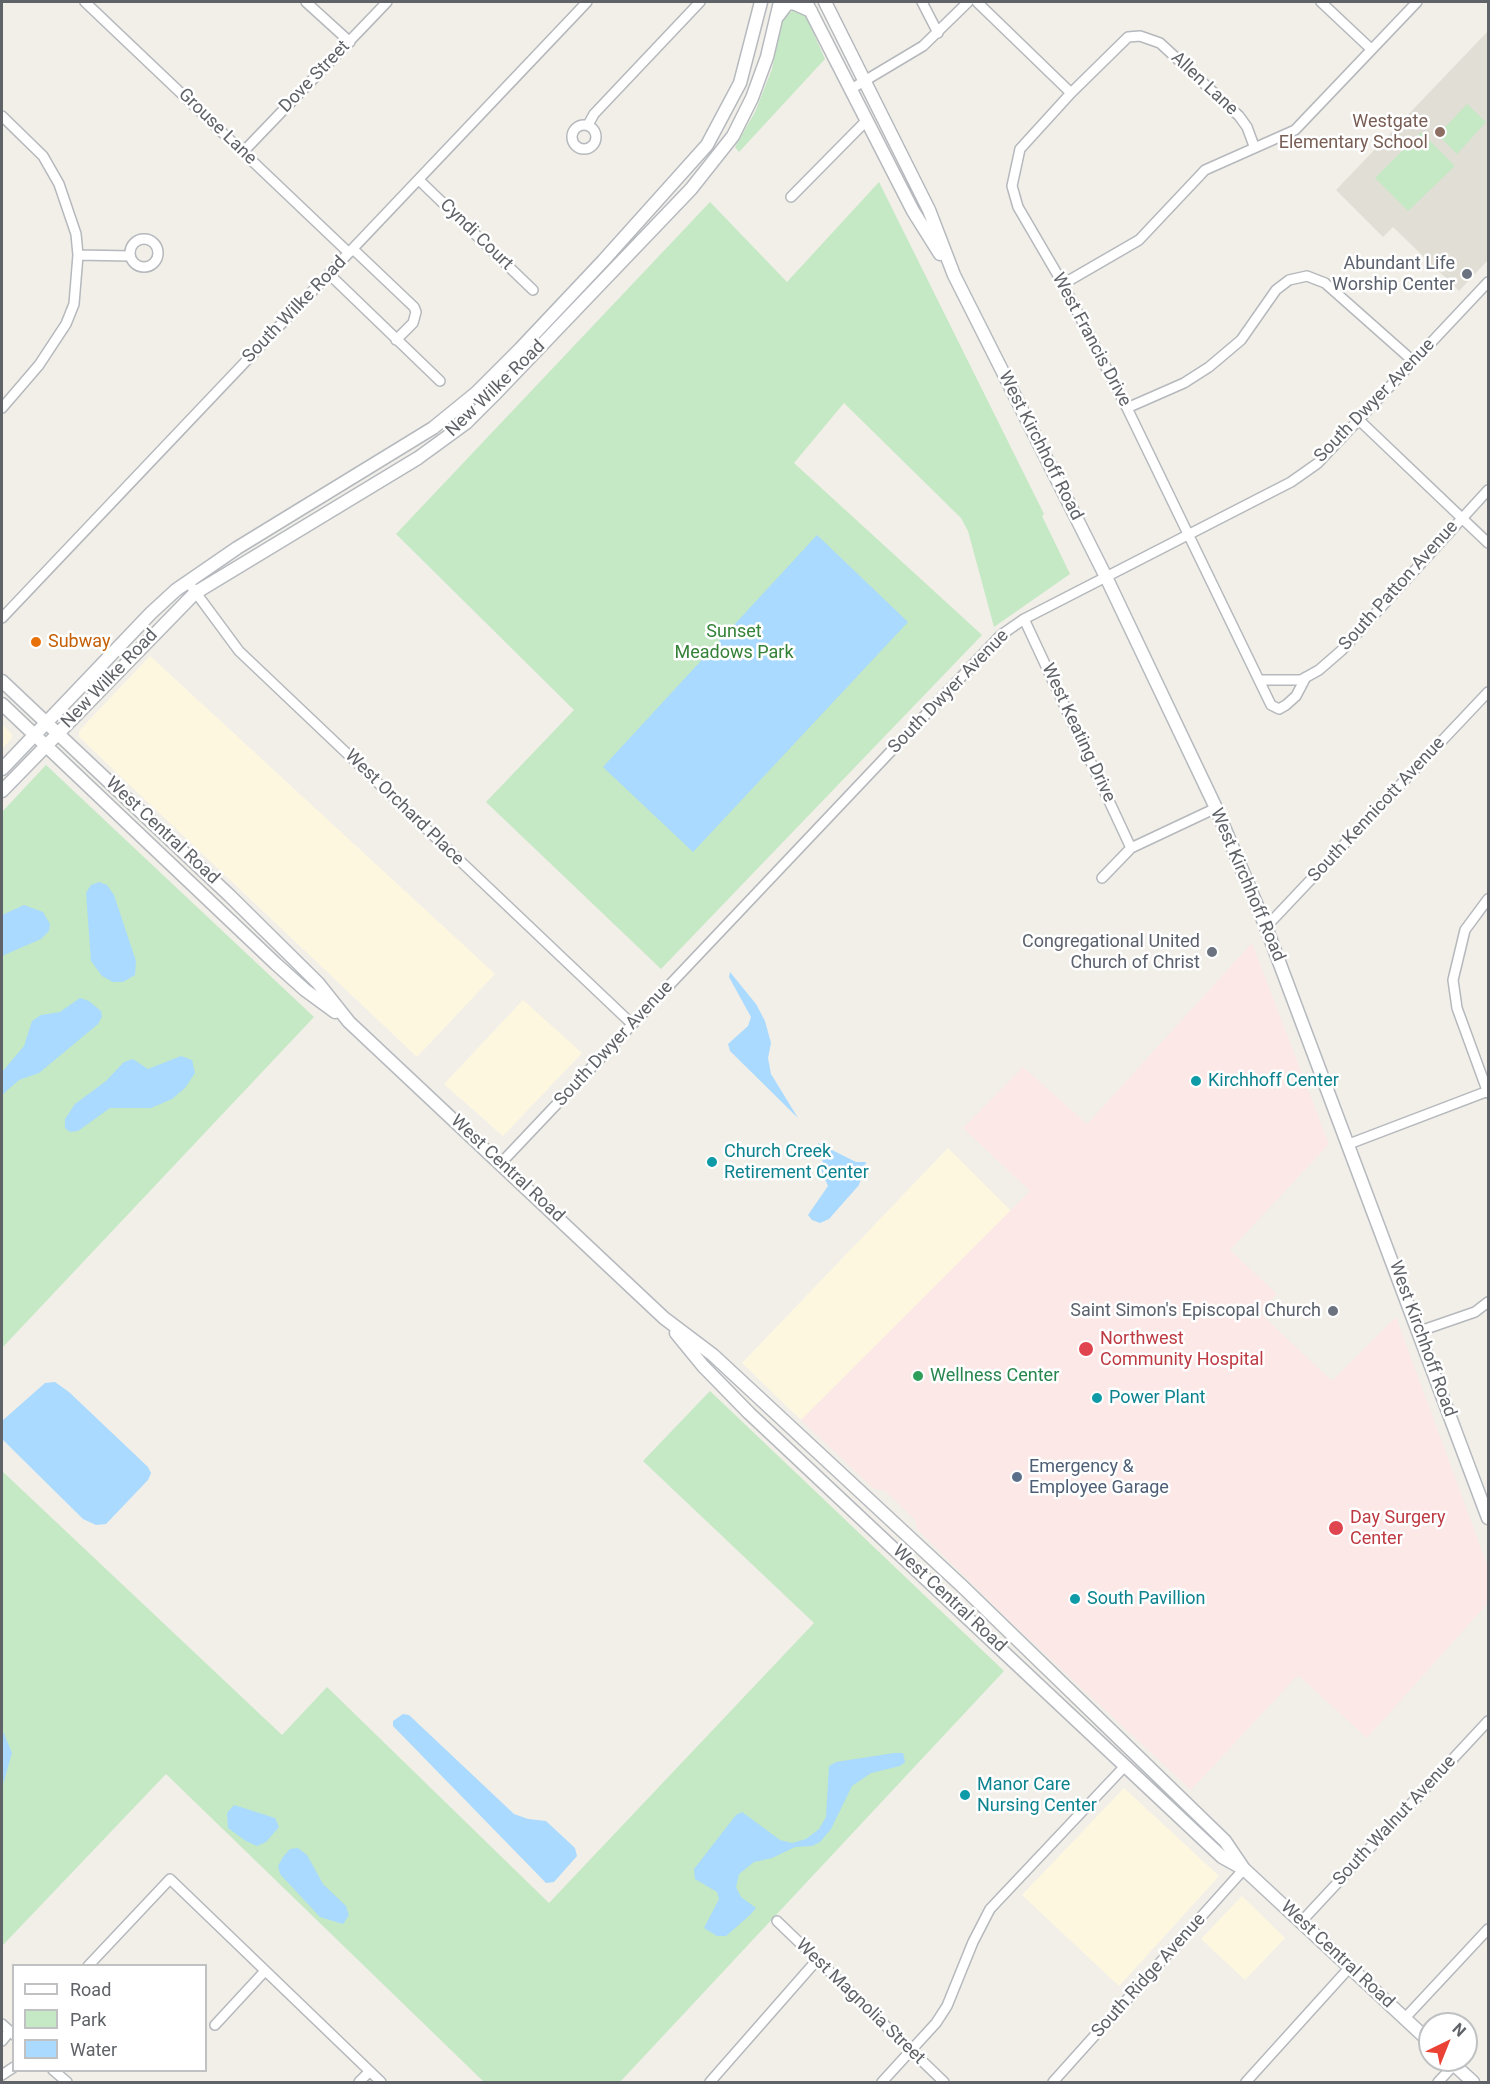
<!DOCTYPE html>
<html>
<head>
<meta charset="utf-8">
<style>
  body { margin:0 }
  #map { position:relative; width:1490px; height:2084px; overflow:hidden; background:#f1efe8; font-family:Roboto,sans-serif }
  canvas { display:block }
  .frame { position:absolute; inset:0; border:3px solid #5f6368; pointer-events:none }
  .legend { position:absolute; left:12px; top:1964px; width:195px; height:108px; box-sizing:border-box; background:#fff; border:2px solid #bfc1c3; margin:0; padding:8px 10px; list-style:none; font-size:18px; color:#5f6368 }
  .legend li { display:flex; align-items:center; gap:12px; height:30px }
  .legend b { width:30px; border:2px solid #bfc1c3 }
  .north { position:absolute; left:1418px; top:2012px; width:60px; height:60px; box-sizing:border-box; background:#fff; border:2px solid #bfc1c3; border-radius:50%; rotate:43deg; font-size:16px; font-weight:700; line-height:24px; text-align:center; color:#5f6368 }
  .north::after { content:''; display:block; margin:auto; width:21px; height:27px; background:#ea4335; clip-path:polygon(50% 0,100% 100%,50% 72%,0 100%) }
</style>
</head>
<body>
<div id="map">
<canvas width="1490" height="2084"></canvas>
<div class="frame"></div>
<ul class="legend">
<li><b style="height:8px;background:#fff"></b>Road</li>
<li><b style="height:16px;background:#c5e8c5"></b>Park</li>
<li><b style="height:16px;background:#aadaff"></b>Water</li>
</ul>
<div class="north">N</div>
</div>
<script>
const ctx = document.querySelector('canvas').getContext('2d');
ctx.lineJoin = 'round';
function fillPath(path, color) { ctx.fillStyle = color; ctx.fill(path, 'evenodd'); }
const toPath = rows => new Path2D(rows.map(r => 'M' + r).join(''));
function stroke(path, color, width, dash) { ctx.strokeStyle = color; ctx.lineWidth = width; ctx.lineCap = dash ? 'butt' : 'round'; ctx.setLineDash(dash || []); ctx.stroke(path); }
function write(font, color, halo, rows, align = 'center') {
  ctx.font = font + ' Roboto,sans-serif'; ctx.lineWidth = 5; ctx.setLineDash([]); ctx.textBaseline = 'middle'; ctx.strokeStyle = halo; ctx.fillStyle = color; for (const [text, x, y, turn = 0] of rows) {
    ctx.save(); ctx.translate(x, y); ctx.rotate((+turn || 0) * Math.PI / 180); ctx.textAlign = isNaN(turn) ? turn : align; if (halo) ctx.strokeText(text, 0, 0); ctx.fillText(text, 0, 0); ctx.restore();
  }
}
fillPath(toPath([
  [150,656,495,974,417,1057,79,737,79,731],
  [2,724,11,733,12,738,2,749],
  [523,1000,582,1053,503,1136,444,1084],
  [948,1148,1012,1212,801,1420,742,1363],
  [1124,1788,1219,1876,1119,1986,1022,1895],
  [1242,1896,1285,1938,1245,1980,1201,1939]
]), '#fef7e0');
fillPath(toPath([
  [1488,31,1488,260,1459,291,1393,227,1383,237,1336,190]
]), '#e1ded6');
fillPath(toPath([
  [1252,943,1329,1144,1230,1250,1277,1294,1260,1313,1332,1381,1396,1317,1488,1567,1488,1603,1367,1738,1298,1675,1191,1790,1015,1626,917,1529,915,1520,885,1491,874,1489,801,1420,1030,1191,963,1128,1023,1067,1087,1124]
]), '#fce8e6');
fillPath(toPath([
  [795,9,805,14,825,59,739,152,735,147,755,112,772,69,781,24,785,16],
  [1467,104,1486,122,1457,154,1438,135],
  [1421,132,1455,166,1408,211,1375,178],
  [879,182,1044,514,1042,516,1070,574,994,627,968,531,961,518,844,403,794,463,982,635,661,969,486,802,574,710,396,534,710,202,787,282],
  [46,765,314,1017,2,1348,2,812],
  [710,1391,1004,1671,620,2082,484,2082,166,1774,2,1946,2,1471,282,1735,327,1687,549,1903,814,1623,643,1461]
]), '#c5e8c5');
fillPath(toPath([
  [817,535,908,622,693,852,603,767],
  [99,882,107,885,114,895,136,961,135,975,123,982,113,982,102,976,91,961,86,893,91,885],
  [24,905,43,912,50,924,49,931,41,939,2,956,2,915],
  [730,972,756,1004,765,1021,771,1043,768,1058,771,1074,798,1118,730,1051,728,1044,748,1026,751,1017,729,977],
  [80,998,89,1001,101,1011,102,1017,98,1024,39,1073,19,1080,2,1095,2,1072,24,1046,32,1021,41,1015,60,1012],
  [181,1056,192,1060,195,1073,185,1088,172,1099,151,1108,110,1108,78,1131,70,1132,65,1128,65,1119,75,1104,106,1081,124,1062,133,1059,148,1069],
  [818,1143,856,1162,866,1162,859,1185,829,1219,820,1223,812,1220,808,1215,828,1186,821,1170,823,1163],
  [55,1382,69,1392,148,1467,151,1473,148,1480,106,1524,96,1525,83,1519,2,1439,2,1421,45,1383],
  [403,1714,409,1715,514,1814,528,1819,546,1821,575,1848,577,1856,554,1882,546,1883,393,1726,393,1721],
  [2,1729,12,1753,2,1788],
  [894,1753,903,1753,905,1762,900,1766,871,1773,852,1786,831,1829,820,1842,812,1846,795,1847,772,1858,754,1862,739,1874,736,1887,741,1897,756,1908,750,1915,726,1936,717,1936,704,1928,719,1899,717,1892,695,1879,694,1869,736,1815,742,1812,780,1840,792,1843,806,1839,819,1829,826,1817,829,1766,836,1762],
  [234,1805,275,1818,279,1827,266,1842,257,1846,246,1841,228,1828,227,1813],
  [298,1848,307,1855,323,1884,346,1906,349,1915,343,1924,320,1917,280,1874,278,1866,283,1857,290,1849]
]), '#aadaff');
const street = toPath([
  [85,2,349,253],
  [306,2,350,42],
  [922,2,938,33],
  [977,2,1071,93],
  [1321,2,1371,49],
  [851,89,923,46,968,2],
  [2,116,43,156,59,184,76,234,78,255,74,304,66,324,39,365,2,408],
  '572 137a12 12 0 1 1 24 0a12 12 0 1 1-24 0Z',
  [588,125,594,114,700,2],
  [1254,146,1247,127,1239,116,1160,43,1140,36,1128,37,1071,93,1020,149,1012,186,1018,207,1063,284,1127,408,1271,705,1279,709,1286,705,1296,696,1306,677],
  [243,152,387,2],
  [419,180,533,290],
  [791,197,866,121],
  '130 253a14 14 0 1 1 28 0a14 14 0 1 1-28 0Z',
  [353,249,414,307,416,312,413,323,396,340],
  [78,255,130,256],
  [329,274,440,381],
  [1063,284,1139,240,1205,170,1295,130,1417,2],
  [1127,408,1184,383,1209,367,1241,340,1276,290,1289,280,1307,276,1325,283,1413,361],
  [1359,420,1488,543],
  [188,582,239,651,632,1024],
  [2,618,587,2],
  [1024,619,1131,848],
  [1259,680,1301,680,1319,670,1342,650,1488,490],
  [1102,878,1131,848,1216,808],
  [1488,899,1465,930,1453,980,1457,1008,1488,1093],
  [1266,927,1488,692],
  [1349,1144,1488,1091],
  [501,1163,1001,635,1024,619,1291,482,1318,463,1488,282],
  [1420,1331,1475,1312,1488,1302],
  [777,1921,944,2082],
  [1301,1922,1488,1721],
  [88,1966,170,1879,381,2082],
  [1405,2018,1488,1929],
  [2,2024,14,2035],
  [215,2025,264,1972],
  [2,2041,10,2031],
  [53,2070,67,2082],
  [2,2075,14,2067],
  [359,2082,369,2072],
  [710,2082,817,1960],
  [882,2082,936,2023,947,2006,973,1942,990,1909,1125,1766],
  [1053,2082,1244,1869],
  [1246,2082,1350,1967],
  [1438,2082,1454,2065]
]);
const secondary = toPath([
  [806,2,913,211,940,254],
  [825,2,929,210,954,275,1106,577,1216,808,1266,927,1488,1518],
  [778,16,787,4,793,3,811,11],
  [2,681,230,896,318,983,349,1022,664,1318,713,1355,963,1587,1225,1841,1244,1869,1430,2042],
  [2,704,276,964,305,990,335,1012],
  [2,769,151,613,176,590,237,548,433,428,476,393,520,349,603,261,707,145,740,83,761,2],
  [2,791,195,593,418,458,466,423,494,395,691,189,733,136,752,98,767,57,780,2],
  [676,1333,703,1366,749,1413,1222,1857,1240,1867],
  [1449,2060,1473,2082]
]);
stroke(street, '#b5b8bc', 12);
stroke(secondary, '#b6babf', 15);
stroke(street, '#fff', 9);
stroke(secondary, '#fff', 12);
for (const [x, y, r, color] of [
  [1440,132,6,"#8d6e63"],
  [1467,274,6,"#6b7280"],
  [36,642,6,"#e8710a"],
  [1212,952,6,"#6b7280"],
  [1196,1081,6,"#0f9aa8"],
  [712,1162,6,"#0f9aa8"],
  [1333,1311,6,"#6b7280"],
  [1086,1349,8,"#e0444e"],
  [918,1376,6,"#2e9e5b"],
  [1097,1398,6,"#0f9aa8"],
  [1017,1477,6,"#5c6f8a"],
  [1336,1528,8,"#e0444e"],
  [1075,1599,6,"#0f9aa8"],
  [965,1795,6,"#0f9aa8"]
]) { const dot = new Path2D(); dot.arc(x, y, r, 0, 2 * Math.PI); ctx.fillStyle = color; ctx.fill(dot); stroke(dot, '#fff', 2); }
write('18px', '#5f6368', '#fff', [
  ["Dove Street",315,77,-46],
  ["Allen Lane",1204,84,43],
  ["Grouse Lane",217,127,44],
  ["Cyndi Court",476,235,44],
  ["South Wilke Road",295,310,-46],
  ["West Francis Drive",1091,340,62],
  ["New Wilke Road",496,389,-44],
  ["South Dwyer Avenue",1375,401,-46],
  ["West Kirchhoff Road",1040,446,63],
  ["South Patton Avenue",1399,586,-48],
  ["New Wilke Road",110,679,-46],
  ["South Dwyer Avenue",949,692,-46],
  ["West Keating Drive",1078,733,65],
  ["West Orchard Place",404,808,44],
  ["South Kennicott Avenue",1377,810,-47],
  ["West Central Road",162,831,43],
  ["West Kirchhoff Road",1247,885,67],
  ["South Dwyer Avenue",614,1044,-47],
  ["West Central Road",507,1169,43],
  ["West Kirchhoff Road",1422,1339,70],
  ["West Central Road",949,1599,43],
  ["South Walnut Avenue",1395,1821,-47],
  ["West Central Road",1337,1955,43],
  ["South Ridge Avenue",1149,1976,-48],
  ["West Magnolia Street",860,2002,44]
]);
write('18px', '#785e54', '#fff', [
  ["Westgate",1428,122],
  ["Elementary School",1428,143]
], 'right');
write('18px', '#5b616d', '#fff', [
  ["Abundant Life",1455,264],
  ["Worship Center",1455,285],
  ["Congregational United",1200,942],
  ["Church of Christ",1200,963],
  ["Saint Simon's Episcopal Church",1321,1311]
], 'right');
write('18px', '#348238', '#fff', [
  ["Sunset",734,632],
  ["Meadows Park",734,653]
]);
write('18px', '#c56008', '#fff', [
  ["Subway",48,642]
], 'left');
write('18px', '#0d838f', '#fff', [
  ["Kirchhoff Center",1208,1081],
  ["Church Creek",724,1152],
  ["Retirement Center",724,1173],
  ["Power Plant",1109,1398],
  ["South Pavillion",1087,1599],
  ["Manor Care",977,1785],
  ["Nursing Center",977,1806]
], 'left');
write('18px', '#be3a42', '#fff', [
  ["Northwest",1100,1339],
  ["Community Hospital",1100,1360],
  ["Day Surgery",1350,1518],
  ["Center",1350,1539]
], 'left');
write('18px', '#27864d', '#fff', [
  ["Wellness Center",930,1376]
], 'left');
write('18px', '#4e5e75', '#fff', [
  ["Emergency &",1029,1467],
  ["Employee Garage",1029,1488]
], 'left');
</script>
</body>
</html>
